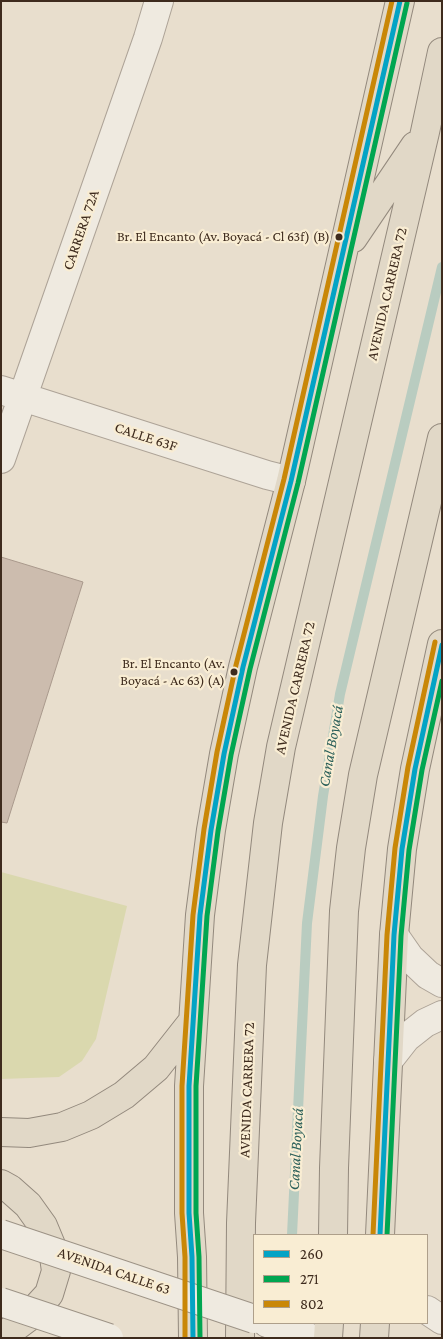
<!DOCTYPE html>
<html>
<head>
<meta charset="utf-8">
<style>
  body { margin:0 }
  #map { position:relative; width:443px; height:1339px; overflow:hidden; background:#e8decd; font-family:"Crimson Pro",serif }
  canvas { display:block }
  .frame { position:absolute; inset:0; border:2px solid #3e2b1d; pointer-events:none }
  .legend { position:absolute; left:253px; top:1234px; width:175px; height:90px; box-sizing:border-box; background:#f9edd3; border:1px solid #ae9f8a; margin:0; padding:6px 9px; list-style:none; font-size:15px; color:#3e2b1d }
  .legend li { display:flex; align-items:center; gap:10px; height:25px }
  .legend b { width:25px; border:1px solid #ae9f8a }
</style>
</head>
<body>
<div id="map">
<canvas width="443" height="1339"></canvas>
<div class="frame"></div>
<ul class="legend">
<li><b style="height:6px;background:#03a3c5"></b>260</li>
<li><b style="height:6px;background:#00a651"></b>271</li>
<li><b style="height:6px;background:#c98707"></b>802</li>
</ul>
</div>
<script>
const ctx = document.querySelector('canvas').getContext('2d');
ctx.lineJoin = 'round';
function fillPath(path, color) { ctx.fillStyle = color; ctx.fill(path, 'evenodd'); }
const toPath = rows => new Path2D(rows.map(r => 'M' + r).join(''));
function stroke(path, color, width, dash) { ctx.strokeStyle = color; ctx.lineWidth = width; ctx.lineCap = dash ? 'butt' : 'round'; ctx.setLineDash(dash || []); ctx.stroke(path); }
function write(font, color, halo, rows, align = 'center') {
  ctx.font = font + ' "Crimson Pro",serif'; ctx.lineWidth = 4.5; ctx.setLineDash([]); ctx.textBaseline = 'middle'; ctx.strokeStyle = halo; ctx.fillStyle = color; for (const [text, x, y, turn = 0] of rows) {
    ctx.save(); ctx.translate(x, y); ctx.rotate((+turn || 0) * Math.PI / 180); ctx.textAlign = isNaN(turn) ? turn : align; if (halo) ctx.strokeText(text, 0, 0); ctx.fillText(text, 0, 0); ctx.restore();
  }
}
fillPath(toPath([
  [1,872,127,906,96,1039,82,1061,59,1077,1,1079]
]), '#dad8ae');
stroke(toPath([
  [292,1235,307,923,323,796,340,694,442,267]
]), '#b9ccc0', 10);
const building = toPath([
  [1,557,83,582,7,823,1,822,1,557]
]);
fillPath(building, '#ccbcae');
stroke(building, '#a9998c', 1);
const minor = toPath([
  [1,390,267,475,291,481],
  [1,459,148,38,159,1],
  [394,935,410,958,428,975,442,983],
  [388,1061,406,1038,425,1023,442,1015],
  [427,1310,442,1320]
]);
const secondary = toPath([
  [267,1323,311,1338]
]);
const trunk = toPath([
  [353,238,415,146],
  [1,1132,29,1133,62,1127,91,1115,124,1095,156,1068,193,1021],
  [1,1184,10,1189,28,1205,43,1226,53,1250,56,1271,49,1294,26,1319,7,1333],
  [333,1235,334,1168,344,911,351,848,363,775,442,438],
  [380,1235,394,935,402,849,415,769,442,644],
  [193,1338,192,1257,189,1213,189,1086,200,915,211,830,224,754,243,667,291,481,400,1],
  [240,1338,241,1223,252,965,268,823,281,747,425,132,442,52],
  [328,1338,329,1323],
  [374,1338,375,1323]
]);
stroke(minor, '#ada397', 30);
stroke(secondary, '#9d9386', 30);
stroke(trunk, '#93897d', 30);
stroke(minor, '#efeae0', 28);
stroke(secondary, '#efeae0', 28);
stroke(trunk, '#e1d8c7', 28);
const secondaryBridge = toPath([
  [1,1234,254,1319],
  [1,1302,109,1338]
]);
stroke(secondaryBridge, '#9d9386', 30, []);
stroke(secondaryBridge, '#efeae0', 28);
stroke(toPath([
  [380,1235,394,935,402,849,415,769,442,645],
  [193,1338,192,1257,189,1213,189,1086,200,915,211,830,224,754,243,667,291,481,400,1]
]), '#03a3c5', 5);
stroke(toPath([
  [387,1235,401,936,409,850,422,770,442,681],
  [200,1338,199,1257,196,1213,196,1086,207,916,218,831,231,755,250,669,298,483,407,3]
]), '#00a651', 5);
stroke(toPath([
  [373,1235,387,935,395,848,408,767,435,642],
  [185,1338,185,1257,182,1213,182,1086,193,915,204,829,217,752,236,665,284,479,392,1]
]), '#c98707', 5);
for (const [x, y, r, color] of [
  [339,237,4.5,"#3e2b1d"],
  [234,672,4.5,"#3e2b1d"]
]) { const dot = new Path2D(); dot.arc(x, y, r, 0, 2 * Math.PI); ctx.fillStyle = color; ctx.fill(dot); stroke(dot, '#f9edd3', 2); }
write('14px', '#3e2b1d', '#f9edd3', [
  ["Br. El Encanto (Av. Boyacá - Cl 63f) (B)",330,237],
  ["Br. El Encanto (Av.",225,664],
  ["Boyacá - Ac 63) (A)",225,681]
], 'right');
write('15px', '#3e2b1d', '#f9edd3', [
  ["CARRERA 72A",81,230,-71],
  ["AVENIDA CARRERA 72",387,294,-77],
  ["CALLE 63F",146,437,18],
  ["AVENIDA CARRERA 72",295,688,-77],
  ["AVENIDA CARRERA 72",247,1090,-88],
  ["AVENIDA CALLE 63",114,1271,19]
]);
write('italic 16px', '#2a5f59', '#f9edd3', [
  ["Canal Boyacá",331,746,-80],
  ["Canal Boyacá",296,1149,-87]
]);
</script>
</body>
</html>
